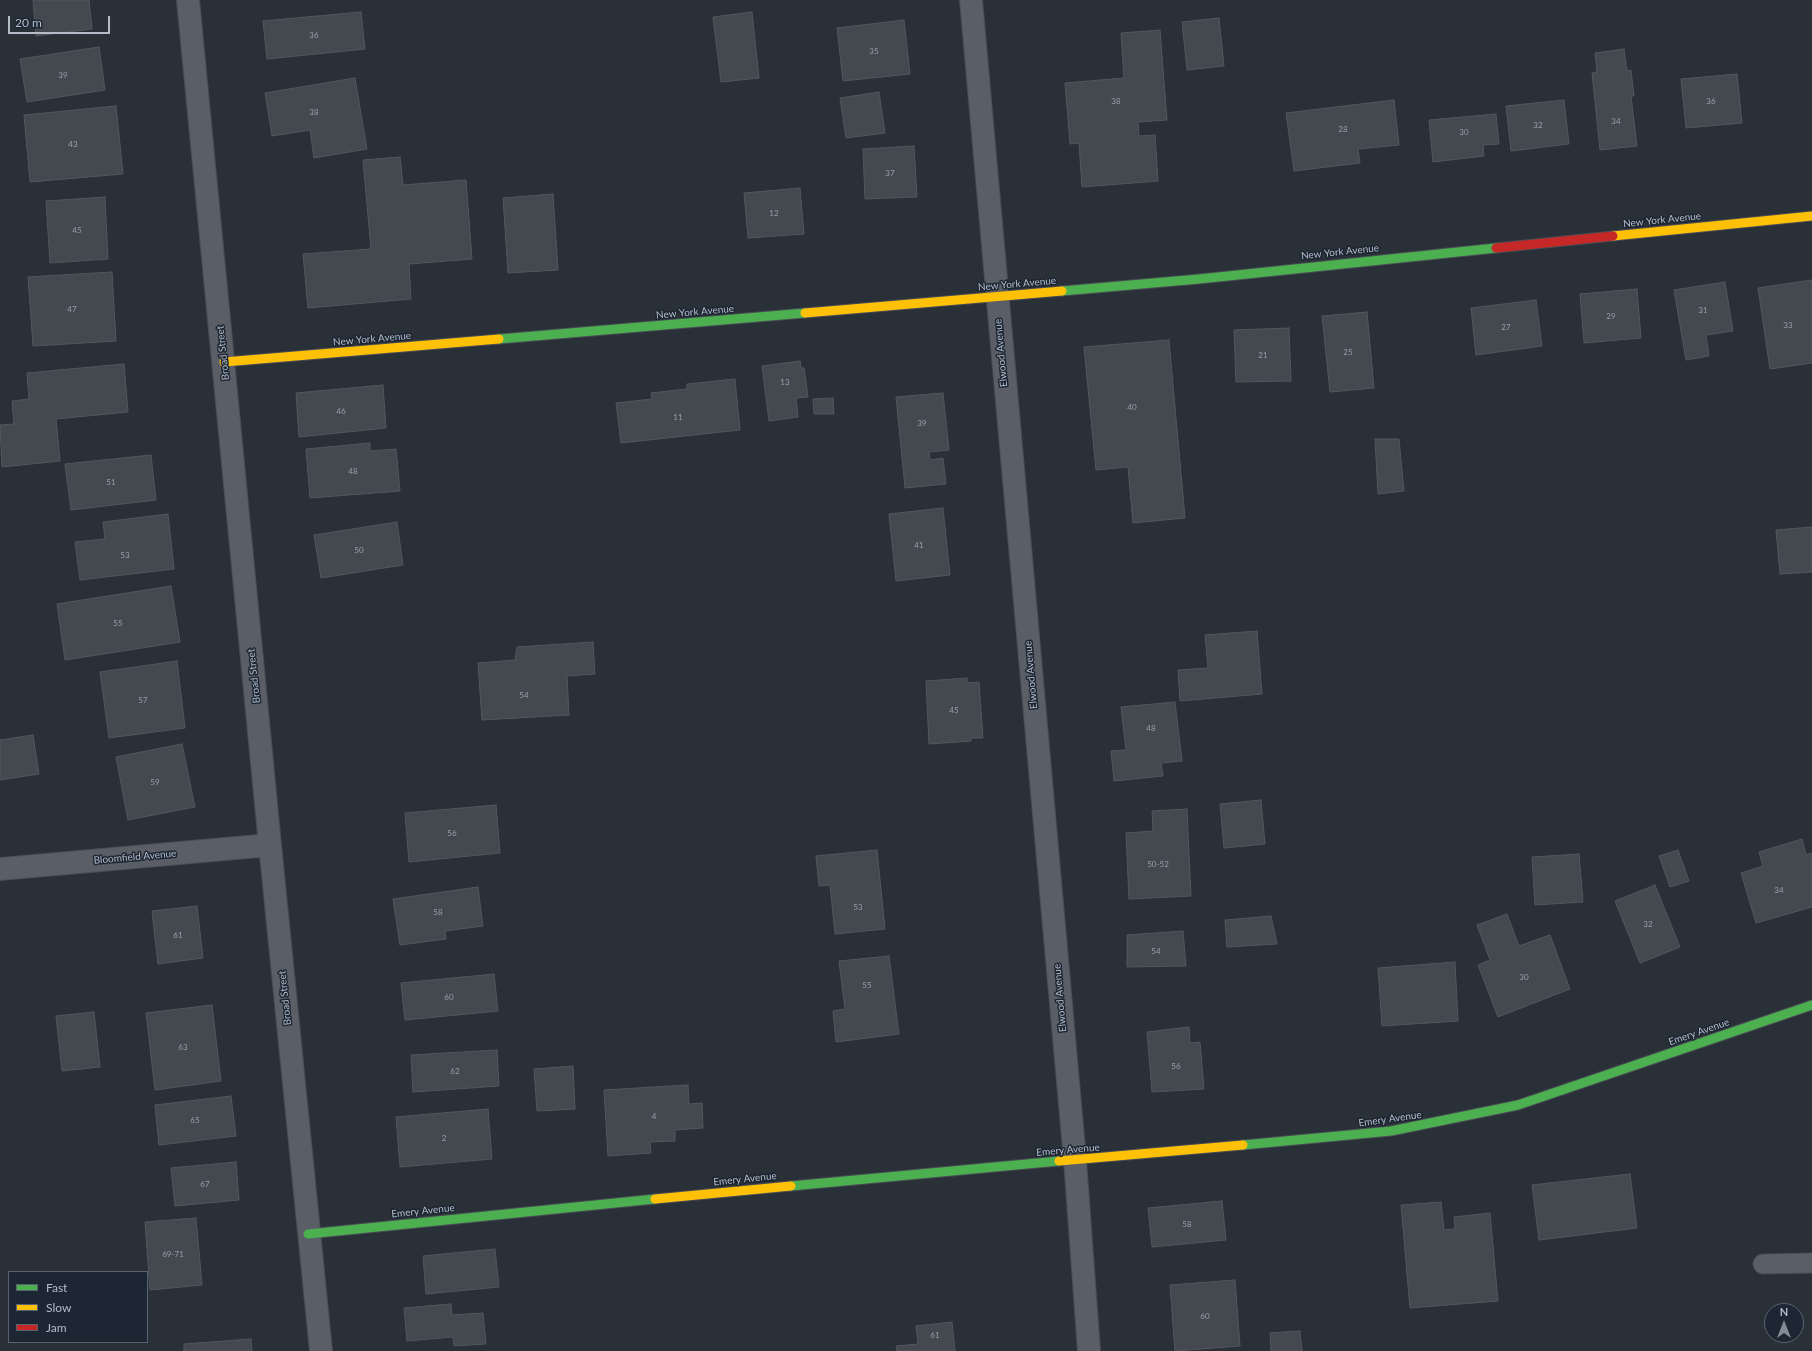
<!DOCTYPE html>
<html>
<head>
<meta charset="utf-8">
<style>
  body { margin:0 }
  #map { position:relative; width:1812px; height:1351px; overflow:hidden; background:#2a3038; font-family:Lato,sans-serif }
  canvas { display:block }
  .legend { position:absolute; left:8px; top:1271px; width:140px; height:72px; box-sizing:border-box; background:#1d2633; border:1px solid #59626f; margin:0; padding:5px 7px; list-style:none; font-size:12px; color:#b4bcc9 }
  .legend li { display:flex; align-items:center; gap:8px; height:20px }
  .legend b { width:20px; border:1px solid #59626f }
  .north { position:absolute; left:1764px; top:1303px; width:40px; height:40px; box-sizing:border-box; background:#1d2633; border:1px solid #59626f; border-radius:50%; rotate:0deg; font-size:11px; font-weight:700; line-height:16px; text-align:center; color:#b4bcc9 }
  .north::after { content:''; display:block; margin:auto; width:14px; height:18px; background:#848b96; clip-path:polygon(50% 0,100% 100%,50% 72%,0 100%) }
  .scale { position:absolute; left:8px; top:16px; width:102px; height:18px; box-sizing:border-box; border:2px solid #b4bcc9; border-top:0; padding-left:5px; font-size:12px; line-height:14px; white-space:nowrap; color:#b4bcc9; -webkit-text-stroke:3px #1d2633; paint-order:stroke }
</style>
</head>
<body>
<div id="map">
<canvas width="1812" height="1351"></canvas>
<ul class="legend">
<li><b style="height:5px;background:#4caf50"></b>Fast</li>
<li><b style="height:5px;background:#ffc107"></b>Slow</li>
<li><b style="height:5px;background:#c62828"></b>Jam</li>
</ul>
<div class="north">N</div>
<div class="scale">20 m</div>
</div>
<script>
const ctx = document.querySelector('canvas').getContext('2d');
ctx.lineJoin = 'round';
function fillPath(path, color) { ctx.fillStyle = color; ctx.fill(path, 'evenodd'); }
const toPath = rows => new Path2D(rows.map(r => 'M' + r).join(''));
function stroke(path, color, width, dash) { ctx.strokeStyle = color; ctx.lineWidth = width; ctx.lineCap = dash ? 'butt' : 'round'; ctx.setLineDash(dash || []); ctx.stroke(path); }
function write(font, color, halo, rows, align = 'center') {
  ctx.font = font + ' Lato,sans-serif'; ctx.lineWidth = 3; ctx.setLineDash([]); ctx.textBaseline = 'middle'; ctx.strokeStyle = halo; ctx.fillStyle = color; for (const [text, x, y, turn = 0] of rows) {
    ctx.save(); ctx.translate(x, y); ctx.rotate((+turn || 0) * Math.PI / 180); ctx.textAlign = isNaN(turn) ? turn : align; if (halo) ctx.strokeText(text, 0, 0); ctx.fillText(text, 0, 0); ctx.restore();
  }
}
const building = toPath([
  [33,0,89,0,92,29,36,36,33,0],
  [361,12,365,49,267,59,263,21,361,12],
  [752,12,759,78,721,82,713,17,752,12],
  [1219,18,1224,66,1187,70,1182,22,1219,18],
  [904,20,910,74,843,81,837,28,904,20],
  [1160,30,1167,120,1138,122,1139,136,1155,135,1158,181,1082,187,1079,143,1070,144,1065,83,1124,78,1121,33,1160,30],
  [99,47,105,90,27,102,20,59,99,47],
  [1624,49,1627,71,1631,70,1634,96,1631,96,1637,146,1600,150,1592,73,1597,72,1595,53,1624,49],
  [1737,74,1742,123,1686,128,1681,79,1737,74],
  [355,78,367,149,314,158,310,130,272,136,265,93,355,78],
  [879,92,885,133,846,138,840,98,879,92],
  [1394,100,1399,145,1358,149,1360,163,1294,171,1286,113,1394,100],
  [1564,100,1569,144,1511,151,1506,106,1564,100],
  [116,106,123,174,30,182,24,115,116,106],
  [1496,114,1499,144,1483,145,1484,156,1433,162,1429,120,1496,114],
  [914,146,917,197,865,199,863,149,914,146],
  [400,157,403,185,466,180,472,259,409,264,411,299,308,308,303,254,371,249,363,160,400,157],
  [800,188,804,234,748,238,744,193,800,188],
  [553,194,558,270,508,273,503,198,553,194],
  [105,197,108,259,50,263,46,201,105,197],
  [112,272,116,341,33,346,28,277,112,272],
  [1812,280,1812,363,1770,369,1758,288,1812,280],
  [1725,282,1733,331,1706,335,1709,356,1686,360,1674,290,1725,282],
  [1637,289,1641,338,1584,343,1580,294,1637,289],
  [1536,300,1542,346,1476,355,1471,308,1536,300],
  [1367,312,1374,388,1330,392,1322,316,1367,312],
  [1289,328,1291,381,1236,382,1234,330,1289,328],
  [1169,340,1185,518,1133,523,1128,467,1096,470,1084,347,1169,340],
  [800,361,801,368,804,368,808,397,796,398,798,417,769,421,762,366,800,361],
  [124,364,128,412,56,419,60,461,2,467,0,425,14,424,12,401,29,399,27,373,124,364],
  [735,379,740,430,621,443,616,403,652,399,651,393,687,389,687,384,735,379],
  [383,385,386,428,299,437,296,393,383,385],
  [943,393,949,450,929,452,930,460,943,458,946,484,905,488,896,397,943,393],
  [833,398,834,414,814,414,813,399,833,398],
  [1375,439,1399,439,1404,491,1378,494,1375,439],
  [370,443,370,451,396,449,400,491,310,498,306,449,370,443],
  [151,455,156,500,71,510,65,464,151,455],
  [943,508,950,575,896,581,889,514,943,508],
  [168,514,174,569,80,580,75,542,105,539,103,522,168,514],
  [397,522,403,565,321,578,314,535,397,522],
  [1812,527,1812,572,1780,574,1776,530,1812,527],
  [171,586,180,642,65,660,57,604,171,586],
  [1257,631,1262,694,1180,701,1178,670,1208,668,1205,635,1257,631],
  [593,642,595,674,567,676,569,715,482,720,478,663,515,660,517,647,593,642],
  [177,661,185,728,109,738,100,672,177,661],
  [967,678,967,683,979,682,983,738,971,738,971,741,929,744,926,681,967,678],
  [1175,702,1182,761,1161,763,1163,776,1114,781,1111,751,1126,750,1121,707,1175,702],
  [33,735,39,774,0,780,0,740,33,735],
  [182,744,195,807,128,820,116,757,182,744],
  [1261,800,1265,844,1224,848,1220,804,1261,800],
  [496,805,500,853,409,862,405,813,496,805],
  [1187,809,1191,896,1129,899,1126,833,1153,831,1152,811,1187,809],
  [1802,839,1806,855,1812,853,1812,907,1756,923,1741,873,1763,866,1759,852,1802,839],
  [877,850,885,929,835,934,830,885,819,886,816,856,877,850],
  [1678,850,1689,881,1670,887,1659,856,1678,850],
  [1579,854,1583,902,1535,905,1532,857,1579,854],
  [1655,885,1680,947,1640,963,1615,901,1655,885],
  [478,887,483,926,445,931,446,939,400,945,393,899,478,887],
  [197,906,203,958,158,964,152,911,197,906],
  [1507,914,1519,946,1550,935,1570,989,1498,1017,1478,965,1490,960,1477,925,1507,914],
  [1271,916,1277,944,1227,947,1225,920,1271,916],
  [1183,931,1186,966,1127,967,1127,935,1183,931],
  [889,956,899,1034,836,1042,833,1011,845,1009,839,961,889,956],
  [1455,962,1458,1021,1382,1026,1378,968,1455,962],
  [494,974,498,1011,405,1020,401,983,494,974],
  [212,1005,221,1081,155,1090,146,1013,212,1005],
  [94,1012,100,1067,62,1071,56,1016,94,1012],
  [1189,1027,1190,1043,1200,1042,1204,1089,1152,1092,1147,1032,1189,1027],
  [497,1050,499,1086,413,1092,411,1055,497,1050],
  [573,1066,575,1109,537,1111,534,1069,573,1066],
  [688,1085,689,1104,702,1103,703,1128,675,1130,675,1141,650,1142,651,1153,608,1156,604,1090,688,1085],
  [231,1096,236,1136,159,1145,155,1105,231,1096],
  [488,1109,492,1159,400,1167,396,1117,488,1109],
  [236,1162,239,1200,175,1206,171,1168,236,1162],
  [1630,1174,1637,1228,1539,1240,1532,1185,1630,1174],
  [1222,1201,1226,1240,1152,1247,1148,1208,1222,1201],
  [1441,1202,1444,1230,1455,1229,1454,1217,1490,1213,1498,1301,1410,1308,1401,1205,1441,1202],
  [196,1218,202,1285,150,1290,145,1222,196,1218],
  [495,1249,499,1287,426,1294,423,1256,495,1249],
  [1235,1280,1240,1346,1175,1351,1170,1285,1235,1280],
  [451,1304,452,1315,483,1313,486,1344,454,1346,453,1337,407,1341,404,1308,451,1304],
  [952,1322,955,1351,897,1351,896,1346,918,1344,916,1326,952,1322],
  [1300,1331,1302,1351,1271,1351,1270,1333,1300,1331],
  [251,1339,252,1351,184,1351,184,1344,251,1339]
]);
fillPath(building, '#444950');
stroke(building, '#52575f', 1);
const lane = toPath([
  [1763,1264,1812,1263]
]);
const street = toPath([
  [188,0,270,845,321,1351],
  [971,0,1075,1160,1089,1351],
  [0,869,270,845]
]);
const fast = toPath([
  [1062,291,1199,279,1496,248],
  [499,339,805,313],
  [1243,1145,1391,1131,1518,1105,1812,1005],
  [791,1186,1059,1161],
  [308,1234,655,1199]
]);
const slow = toPath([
  [1613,236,1812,216],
  [805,313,1062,291],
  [224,362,499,339],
  [1059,1161,1243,1145],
  [655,1199,791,1186]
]);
const jam = toPath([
  [1496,248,1613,236]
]);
stroke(lane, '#484c53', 21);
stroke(street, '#484c53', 24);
stroke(fast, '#484c53', 11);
stroke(slow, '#484c53', 11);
stroke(jam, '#484c53', 11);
stroke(lane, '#5a5e66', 19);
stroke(street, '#5a5e66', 22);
stroke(fast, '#4caf50', 9);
stroke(slow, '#ffc107', 9);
stroke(jam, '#c62828', 9);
write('8px', '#989fab', null, [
  ["36",314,35],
  ["35",874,51],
  ["39",63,75],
  ["38",1116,101],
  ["36",1711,101],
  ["38",314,112],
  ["34",1616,121],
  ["32",1538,125],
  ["28",1343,129],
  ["30",1464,132],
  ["43",73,144],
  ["37",890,173],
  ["12",774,213],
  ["45",77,230],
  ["47",72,309],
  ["31",1703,310],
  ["29",1611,316],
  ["33",1788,325],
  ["27",1506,327],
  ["25",1348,352],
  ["21",1263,355],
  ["13",785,382],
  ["40",1132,407],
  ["46",341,411],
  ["11",678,417],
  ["39",922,423],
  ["48",353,471],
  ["51",111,482],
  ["41",919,545],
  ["50",359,550],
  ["53",125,555],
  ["55",118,623],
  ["54",524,695],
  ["57",143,700],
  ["45",954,710],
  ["48",1151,728],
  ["59",155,782],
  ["56",452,833],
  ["50-52",1158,864],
  ["34",1779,890],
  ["53",858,907],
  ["58",438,912],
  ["32",1648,924],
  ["61",178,935],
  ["54",1156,951],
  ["30",1524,977],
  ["55",867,985],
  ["60",449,997],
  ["63",183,1047],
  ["56",1176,1066],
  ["62",455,1071],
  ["4",654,1116],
  ["65",195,1120],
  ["2",444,1138],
  ["67",205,1184],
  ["58",1187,1224],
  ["69-71",173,1254],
  ["60",1205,1316],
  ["61",935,1335]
]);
write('10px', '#b4bcc9', '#1d2633', [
  ["New York Avenue",1662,220,-6],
  ["New York Avenue",1340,252,-6],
  ["New York Avenue",1017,284,-5],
  ["New York Avenue",695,312,-5],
  ["New York Avenue",372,339,-5],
  ["Broad Street",223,353,-96],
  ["Elwood Avenue",1001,353,-95],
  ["Elwood Avenue",1031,675,-95],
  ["Broad Street",254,676,-96],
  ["Bloomfield Avenue",135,857,-5],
  ["Broad Street",285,998,-96],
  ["Elwood Avenue",1060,998,-95],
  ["Emery Avenue",1699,1032,-19],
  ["Emery Avenue",1390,1119,-8],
  ["Emery Avenue",1068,1150,-5],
  ["Emery Avenue",745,1179,-6],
  ["Emery Avenue",423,1211,-6]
]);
</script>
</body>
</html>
